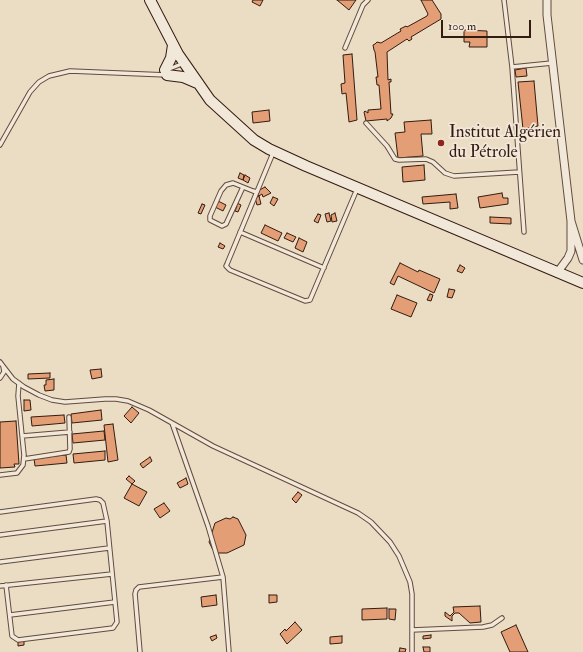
<!DOCTYPE html>
<html>
<head>
<meta charset="utf-8">
<style>
  body { margin:0 }
  #map { position:relative; width:583px; height:652px; overflow:hidden; background:#ebdcc4; font-family:"IM FELL Double Pica",serif }
  canvas { display:block }
  .scale { position:absolute; left:441px; top:20px; width:90px; height:18px; box-sizing:border-box; border:2px solid #331b10; border-top:0; padding-left:5px; font-size:12px; line-height:14px; white-space:nowrap; color:#331b10; -webkit-text-stroke:3px #f2e8d9; paint-order:stroke }
</style>
</head>
<body>
<div id="map">
<canvas width="583" height="652"></canvas>
<div class="scale">100 m</div>
</div>
<script>
const ctx = document.querySelector('canvas').getContext('2d');
ctx.lineJoin = 'round';
function fillPath(path, color) { ctx.fillStyle = color; ctx.fill(path, 'evenodd'); }
const toPath = rows => new Path2D(rows.map(r => 'M' + r).join(''));
function stroke(path, color, width, dash) { ctx.strokeStyle = color; ctx.lineWidth = width; ctx.lineCap = dash ? 'butt' : 'round'; ctx.setLineDash(dash || []); ctx.stroke(path); }
function write(font, color, halo, rows, align = 'center') {
  ctx.font = font + ' "IM FELL Double Pica",serif'; ctx.lineWidth = 3.5; ctx.setLineDash([]); ctx.textBaseline = 'middle'; ctx.strokeStyle = halo; ctx.fillStyle = color; for (const [text, x, y, turn = 0] of rows) {
    ctx.save(); ctx.translate(x, y); ctx.rotate((+turn || 0) * Math.PI / 180); ctx.textAlign = isNaN(turn) ? turn : align; if (halo) ctx.strokeText(text, 0, 0); ctx.fillText(text, 0, 0); ctx.restore();
  }
}
const building = toPath([
  [253,0,263,0,260,6,252,2,253,0],
  [337,0,356,0,349,10,337,0],
  [421,0,432,0,441,14,441,19,411,37,412,39,409,41,407,39,387,52,388,80,391,79,391,82,389,82,391,114,393,114,391,118,387,121,387,119,366,121,364,112,365,111,368,113,368,110,381,109,379,85,377,85,376,77,378,77,375,52,374,50,373,45,375,44,377,42,381,43,401,31,400,29,406,26,407,27,427,16,428,14,421,0],
  [464,30,487,31,487,47,469,47,470,42,464,42,464,30],
  [352,54,357,120,349,122,346,93,342,94,341,84,345,83,343,55,352,54],
  [526,68,527,76,516,77,515,70,526,68],
  [534,81,538,126,523,129,518,82,534,81],
  [269,110,270,121,253,123,252,112,269,110],
  [431,120,432,134,421,134,423,156,398,158,395,133,405,132,404,122,431,120],
  [424,165,425,180,403,182,402,167,424,165],
  [240,173,244,175,243,180,238,178,240,173],
  [245,175,250,178,248,183,243,180,245,175],
  [265,187,271,193,263,197,262,194,259,196,256,192,265,187],
  [502,193,503,198,508,198,508,204,480,208,478,197,502,193],
  [456,194,458,208,450,209,450,202,423,204,422,197,456,194],
  [259,196,261,204,257,205,255,198,259,196],
  [273,197,278,199,274,206,270,203,273,197],
  [216,200,226,205,223,211,213,206,216,200],
  [235,202,241,205,238,212,235,211,237,206,233,205,235,202],
  [202,204,205,205,201,214,198,213,202,204],
  [329,213,331,221,327,222,325,214,329,213],
  [335,213,337,221,332,222,331,215,335,213],
  [318,214,321,215,318,223,314,221,318,214],
  [490,217,511,218,511,224,490,223,490,217],
  [265,225,282,233,278,241,261,233,265,225],
  [287,233,296,237,293,242,284,238,287,233],
  [299,238,307,242,303,252,295,248,299,238],
  [220,243,225,246,223,249,218,247,220,243],
  [400,263,418,272,419,270,440,279,434,293,398,276,394,285,390,283,400,263],
  [460,265,465,268,462,273,457,271,460,265],
  [449,289,455,290,452,298,447,297,449,289],
  [430,294,433,295,431,301,427,300,430,294],
  [397,295,417,303,411,317,391,309,397,295],
  [101,369,102,377,92,379,90,370,101,369],
  [50,373,50,378,28,379,28,374,50,373],
  [54,379,54,390,45,391,44,385,46,385,46,380,54,379],
  [24,400,30,400,31,410,24,411,24,400],
  [132,407,139,413,131,423,124,416,132,407],
  [101,410,102,420,72,423,71,414,101,410],
  [64,415,65,423,32,426,31,417,64,415],
  [16,421,19,464,14,464,15,467,0,468,0,422,16,421],
  [113,424,118,460,108,462,104,425,113,424],
  [104,431,105,440,73,443,72,434,104,431],
  [105,451,105,460,74,463,73,454,105,451],
  [66,455,67,463,35,466,34,458,66,455],
  [150,457,152,461,143,468,140,464,150,457],
  [129,476,135,481,132,484,126,479,129,476],
  [186,478,188,484,180,488,177,483,186,478],
  [132,484,147,492,139,506,124,498,132,484],
  [298,492,302,495,296,503,292,499,298,492],
  [164,503,170,511,160,518,154,509,164,503],
  [233,517,238,519,246,535,244,545,227,553,217,553,216,551,213,550,209,542,215,523,226,518,230,519,233,517],
  [216,595,217,605,202,607,201,597,216,595],
  [269,595,277,595,277,602,269,603,269,595],
  [480,606,481,622,470,623,459,613,455,613,452,616,452,621,445,616,445,612,450,616,454,612,453,607,480,606],
  [387,608,387,619,362,620,362,609,387,608],
  [389,609,396,609,395,620,389,619,389,609],
  [295,622,302,630,287,644,280,634,285,629,286,631,295,622],
  [516,625,528,652,510,652,501,632,516,625],
  [216,635,217,638,212,641,210,637,216,635],
  [431,635,431,638,423,639,423,636,431,635],
  [342,636,342,643,330,644,330,637,342,636],
  [24,641,24,645,18,646,18,642,24,641],
  [423,647,430,647,430,652,424,652,423,647],
  [400,648,406,649,405,652,399,652,400,648]
]);
fillPath(building, '#e39e75');
stroke(building, '#331b10', 1);
const lane = toPath([
  [504,0,512,67,524,232],
  [345,48,363,5,368,0],
  [512,67,552,63],
  [169,69,184,63],
  [366,123,387,146,395,159,399,160,426,159,433,162,445,173,454,176,519,172],
  [0,145,30,92,39,82,49,76,70,71,167,75],
  [273,153,227,264,226,266,230,270,305,301,310,300,357,189],
  [243,187,226,224,222,226,210,220,210,216,221,191,226,185,233,183,253,191,257,192],
  [240,232,324,268],
  [0,362,3,366,4,372,0,378],
  [3,366,13,379,24,387,39,395,52,400,65,402,105,399,116,399,128,401,149,410,213,446,358,513,371,522,390,542,399,556,410,582,412,594,412,652],
  [172,423,208,526,223,577,229,652],
  [22,436,70,432],
  [24,459,69,452,70,449,69,417],
  [0,475,17,473,23,465,24,455,18,396,19,383],
  [0,512,96,499,100,500,103,503,107,521,117,622,113,628,18,640,12,636,6,585],
  [0,535,107,521],
  [0,562,109,548],
  [0,586,112,574],
  [10,615,115,602],
  [412,630,483,627,492,625,502,618],
  [140,652,135,594,136,590,139,587,223,577]
]);
const street = toPath([
  [547,0,547,15,571,221],
  [557,273,568,258,571,251,571,221,583,260]
]);
const secondary = toPath([
  [150,0,178,54,210,100,254,140,269,149,306,166,583,283],
  [165,70,171,58,173,45],
  [167,75,183,77,197,83]
]);
stroke(lane, '#614b3d', 5.5);
stroke(street, '#614b3d', 9);
stroke(secondary, '#331b10', 12);
stroke(lane, '#f2e8d9', 3.5);
stroke(street, '#f2e8d9', 7);
stroke(secondary, '#f2e8d9', 10);
for (const [x, y, r, color] of [
  [441,143,4,"#8f2418"]
]) { const dot = new Path2D(); dot.arc(x, y, r, 0, 2 * Math.PI); ctx.fillStyle = color; ctx.fill(dot); stroke(dot, '#f2e8d9', 1.5); }
write('17px', '#331b10', '#f2e8d9', [
  ["Institut Algérien",449,133],
  ["du Pétrole",449,153]
], 'left');
</script>
</body>
</html>
